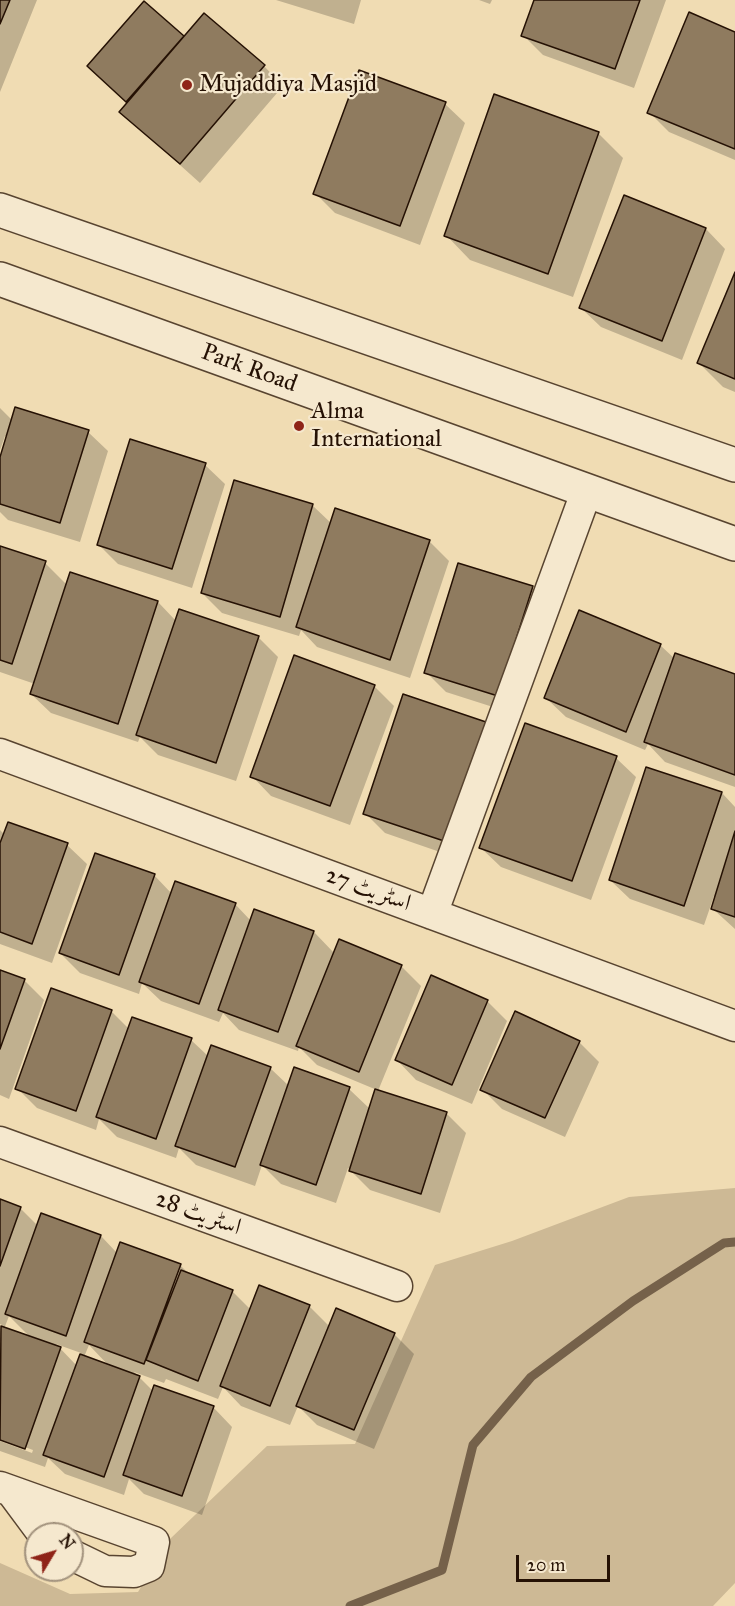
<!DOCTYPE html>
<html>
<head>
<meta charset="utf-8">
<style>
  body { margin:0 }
  #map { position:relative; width:735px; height:1606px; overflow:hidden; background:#f0dcb3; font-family:"IM FELL Great Primer",serif }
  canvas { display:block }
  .north { position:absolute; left:24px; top:1522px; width:60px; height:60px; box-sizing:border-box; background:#f5e8ce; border:2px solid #a2927d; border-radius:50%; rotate:52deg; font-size:16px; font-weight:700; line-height:24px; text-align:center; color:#251104 }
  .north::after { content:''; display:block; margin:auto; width:21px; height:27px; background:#8f2418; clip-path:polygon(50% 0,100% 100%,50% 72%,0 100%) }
  .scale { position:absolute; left:516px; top:1555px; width:94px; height:27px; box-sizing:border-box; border:3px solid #251104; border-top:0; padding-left:8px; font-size:18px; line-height:21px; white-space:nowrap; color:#251104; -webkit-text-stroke:4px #f5e8ce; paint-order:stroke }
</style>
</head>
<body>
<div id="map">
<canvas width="735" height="1606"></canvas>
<div class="north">N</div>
<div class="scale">20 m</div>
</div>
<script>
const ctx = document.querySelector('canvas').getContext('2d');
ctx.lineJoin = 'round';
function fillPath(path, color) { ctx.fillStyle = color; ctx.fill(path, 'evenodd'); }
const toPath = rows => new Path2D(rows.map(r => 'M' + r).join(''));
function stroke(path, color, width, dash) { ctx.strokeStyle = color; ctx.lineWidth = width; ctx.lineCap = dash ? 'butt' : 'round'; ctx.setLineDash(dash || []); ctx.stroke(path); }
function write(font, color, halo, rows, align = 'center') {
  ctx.font = font + ' "IM FELL Great Primer",Amiri,serif'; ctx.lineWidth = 4.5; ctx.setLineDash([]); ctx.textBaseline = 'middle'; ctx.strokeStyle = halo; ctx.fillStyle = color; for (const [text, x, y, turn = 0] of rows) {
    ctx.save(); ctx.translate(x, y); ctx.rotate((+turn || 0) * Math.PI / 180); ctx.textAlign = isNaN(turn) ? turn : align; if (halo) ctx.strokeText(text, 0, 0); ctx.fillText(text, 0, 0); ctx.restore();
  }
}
fillPath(toPath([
  [735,1188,735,1583,713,1606,0,1606,0,1563,70,1594,138,1592,171,1538,267,1446,355,1444,435,1265,512,1241,629,1197]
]), '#cdb995');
fillPath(toPath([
  [0,0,37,0,0,92],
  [276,0,361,0,354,24],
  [479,0,492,0,490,4],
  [536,0,666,0,634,88,543,55,523,35],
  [144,3,184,38,264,66,283,86,200,183,121,112,128,104,89,66],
  [735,33,735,160,669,132,649,112],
  [445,104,465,123,420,245,335,213,315,193],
  [598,133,623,158,573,297,470,260,446,235],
  [706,229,725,249,682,360,601,327,581,308],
  [735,276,735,392,723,387,699,363],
  [0,408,13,421,88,432,108,451,80,542,8,520,0,512,0,462,8,437,5,436,0,450],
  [205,465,225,484,192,588,118,564,98,544],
  [312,505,332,524,429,541,449,561,410,678,317,647,301,630,299,636,222,613,202,593],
  [0,548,45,563,67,585,158,602,176,621,258,637,278,657,236,781,158,755,140,737,138,742,51,713,31,694,35,684,0,672],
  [532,587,551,607,518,715,446,692,426,672],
  [660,645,675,659,735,676,735,787,665,762,648,744,645,750,566,717,546,698],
  [374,686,394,706,350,825,271,796,252,776],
  [485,724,505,743,466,861,385,833,365,813],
  [616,758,636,777,591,900,501,867,481,848],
  [647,769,722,793,735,807,735,929,713,909,716,897,714,896,704,925,630,899,610,880],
  [0,830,5,835,67,845,87,864,52,963,0,944],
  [154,875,172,894,235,904,251,921,255,911,314,932,335,954,401,966,421,986,378,1091,446,1113,466,1133,440,1213,370,1190,348,1168,336,1203,281,1184,262,1165,255,1186,196,1165,179,1148,176,1158,117,1137,99,1119,96,1130,37,1108,17,1088,111,1011,129,1029,133,1019,191,1040,208,1056,270,1068,289,1086,295,1069,349,1089,370,1109,377,1090,317,1065,299,1047,298,1051,239,1030,223,1013,219,1022,161,1001,142,983,139,994,80,973,60,953],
  [0,972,24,980,44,1000,9,1099,0,1095],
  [487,1001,507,1021,472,1104,416,1080,397,1060],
  [579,1042,599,1062,565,1137,502,1109,482,1089],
  [0,1201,20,1208,38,1226,101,1236,117,1253,180,1265,189,1274,232,1291,251,1310,309,1306,330,1327,394,1334,414,1354,374,1449,317,1425,298,1406,290,1425,241,1406,223,1387,218,1399,166,1379,164,1383,134,1372,153,1391,213,1407,232,1427,202,1515,144,1494,129,1479,124,1495,65,1474,48,1458,45,1467,0,1451,0,1441,32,1453,33,1450,0,1438,0,1332,2,1325,0,1324],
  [9,1316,31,1338,4,1329],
  [56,1344,81,1353,77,1366],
  [89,1345,110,1367,84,1357]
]), '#0003');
stroke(toPath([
  [350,1606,442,1570,473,1445,531,1377,633,1301,724,1243,735,1242]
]), '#75614a', 9);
const building = toPath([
  [0,0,10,0,0,24,0,0],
  [534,0,640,0,615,69,521,36,534,0],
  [144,1,184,36,126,102,87,66,144,1],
  [689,12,735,32,735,149,647,113,689,12],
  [204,13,265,65,180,164,119,112,204,13],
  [359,70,446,102,400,226,313,194,359,70],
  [494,94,599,132,548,274,444,236,494,94],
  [624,195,706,228,662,341,579,308,624,195],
  [735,272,735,379,697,363,735,272],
  [15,407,89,430,60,523,0,504,0,457,15,407],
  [130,439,206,463,172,569,97,545,130,439],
  [234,480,313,504,280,617,201,593,234,480],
  [335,508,430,540,390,660,296,627,335,508],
  [0,546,46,561,12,664,0,660,0,546],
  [458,563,533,586,498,696,424,673,458,563],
  [70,572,158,601,118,724,30,694,70,572],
  [179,609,259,636,216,763,136,735,179,609],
  [579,610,661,644,626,732,544,698,579,610],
  [675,653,735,674,735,775,644,742,675,653],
  [294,655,375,685,330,806,250,777,294,655],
  [403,694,486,722,447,842,363,814,403,694],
  [525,723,617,756,572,881,479,848,525,723],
  [646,767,722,792,684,906,609,880,646,767],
  [8,822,68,843,32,944,0,932,0,843,8,822],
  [735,831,735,917,711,909,735,831],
  [95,853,155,874,119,975,59,953,95,853],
  [175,881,236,903,199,1004,139,982,175,881],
  [254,909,314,931,278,1032,218,1010,254,909],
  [339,939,402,965,359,1072,296,1046,339,939],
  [0,970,25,979,0,1049,0,970],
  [431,975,488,1000,452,1085,395,1060,431,975],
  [51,988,112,1010,76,1111,15,1089,51,988],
  [515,1011,580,1041,545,1118,480,1090,515,1011],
  [132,1017,192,1038,156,1139,96,1117,132,1017],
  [211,1045,271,1067,235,1167,175,1146,211,1045],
  [294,1067,350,1087,316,1185,260,1165,294,1067],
  [375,1089,447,1112,421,1194,349,1171,375,1089],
  [0,1199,21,1207,0,1266,0,1199],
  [41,1213,101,1235,66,1336,5,1314,41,1213],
  [120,1242,181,1264,144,1364,84,1342,120,1242],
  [181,1270,233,1290,198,1381,146,1360,181,1270],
  [259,1285,310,1305,270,1406,220,1386,259,1285],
  [336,1308,395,1333,354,1430,296,1406,336,1308],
  [1,1326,61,1347,25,1449,0,1440,1,1326],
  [80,1354,140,1376,104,1477,43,1455,80,1354],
  [154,1385,214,1406,182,1496,123,1475,154,1385]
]);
fillPath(building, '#8f7b5f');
stroke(building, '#251104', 1.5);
const minor = toPath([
  [0,754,735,1026],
  [432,914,587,490],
  [0,1142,397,1286],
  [0,1487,154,1542,149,1566,134,1572,105,1571,72,1555],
  [11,1491,43,1534]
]);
const tertiary = toPath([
  [0,210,735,465],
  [0,279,735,544]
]);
stroke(minor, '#584430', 33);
stroke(tertiary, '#584430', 36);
stroke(minor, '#f5e8ce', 30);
stroke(tertiary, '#f5e8ce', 33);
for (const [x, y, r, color] of [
  [187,85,6,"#8f2418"],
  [299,426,6,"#8f2418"]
]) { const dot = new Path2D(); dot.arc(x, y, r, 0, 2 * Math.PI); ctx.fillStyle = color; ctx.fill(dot); stroke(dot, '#f5e8ce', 2); }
write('24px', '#251104', '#f5e8ce', [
  ["Mujaddiya Masjid",199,85],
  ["Alma",311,412],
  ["International",311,440]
], 'left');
write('24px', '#251104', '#f5e8ce', [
  ["Park Road",249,369,20],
  ["اسٹریٹ 27",368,890,20],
  ["اسٹریٹ 28",198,1214,20]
]);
</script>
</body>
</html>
